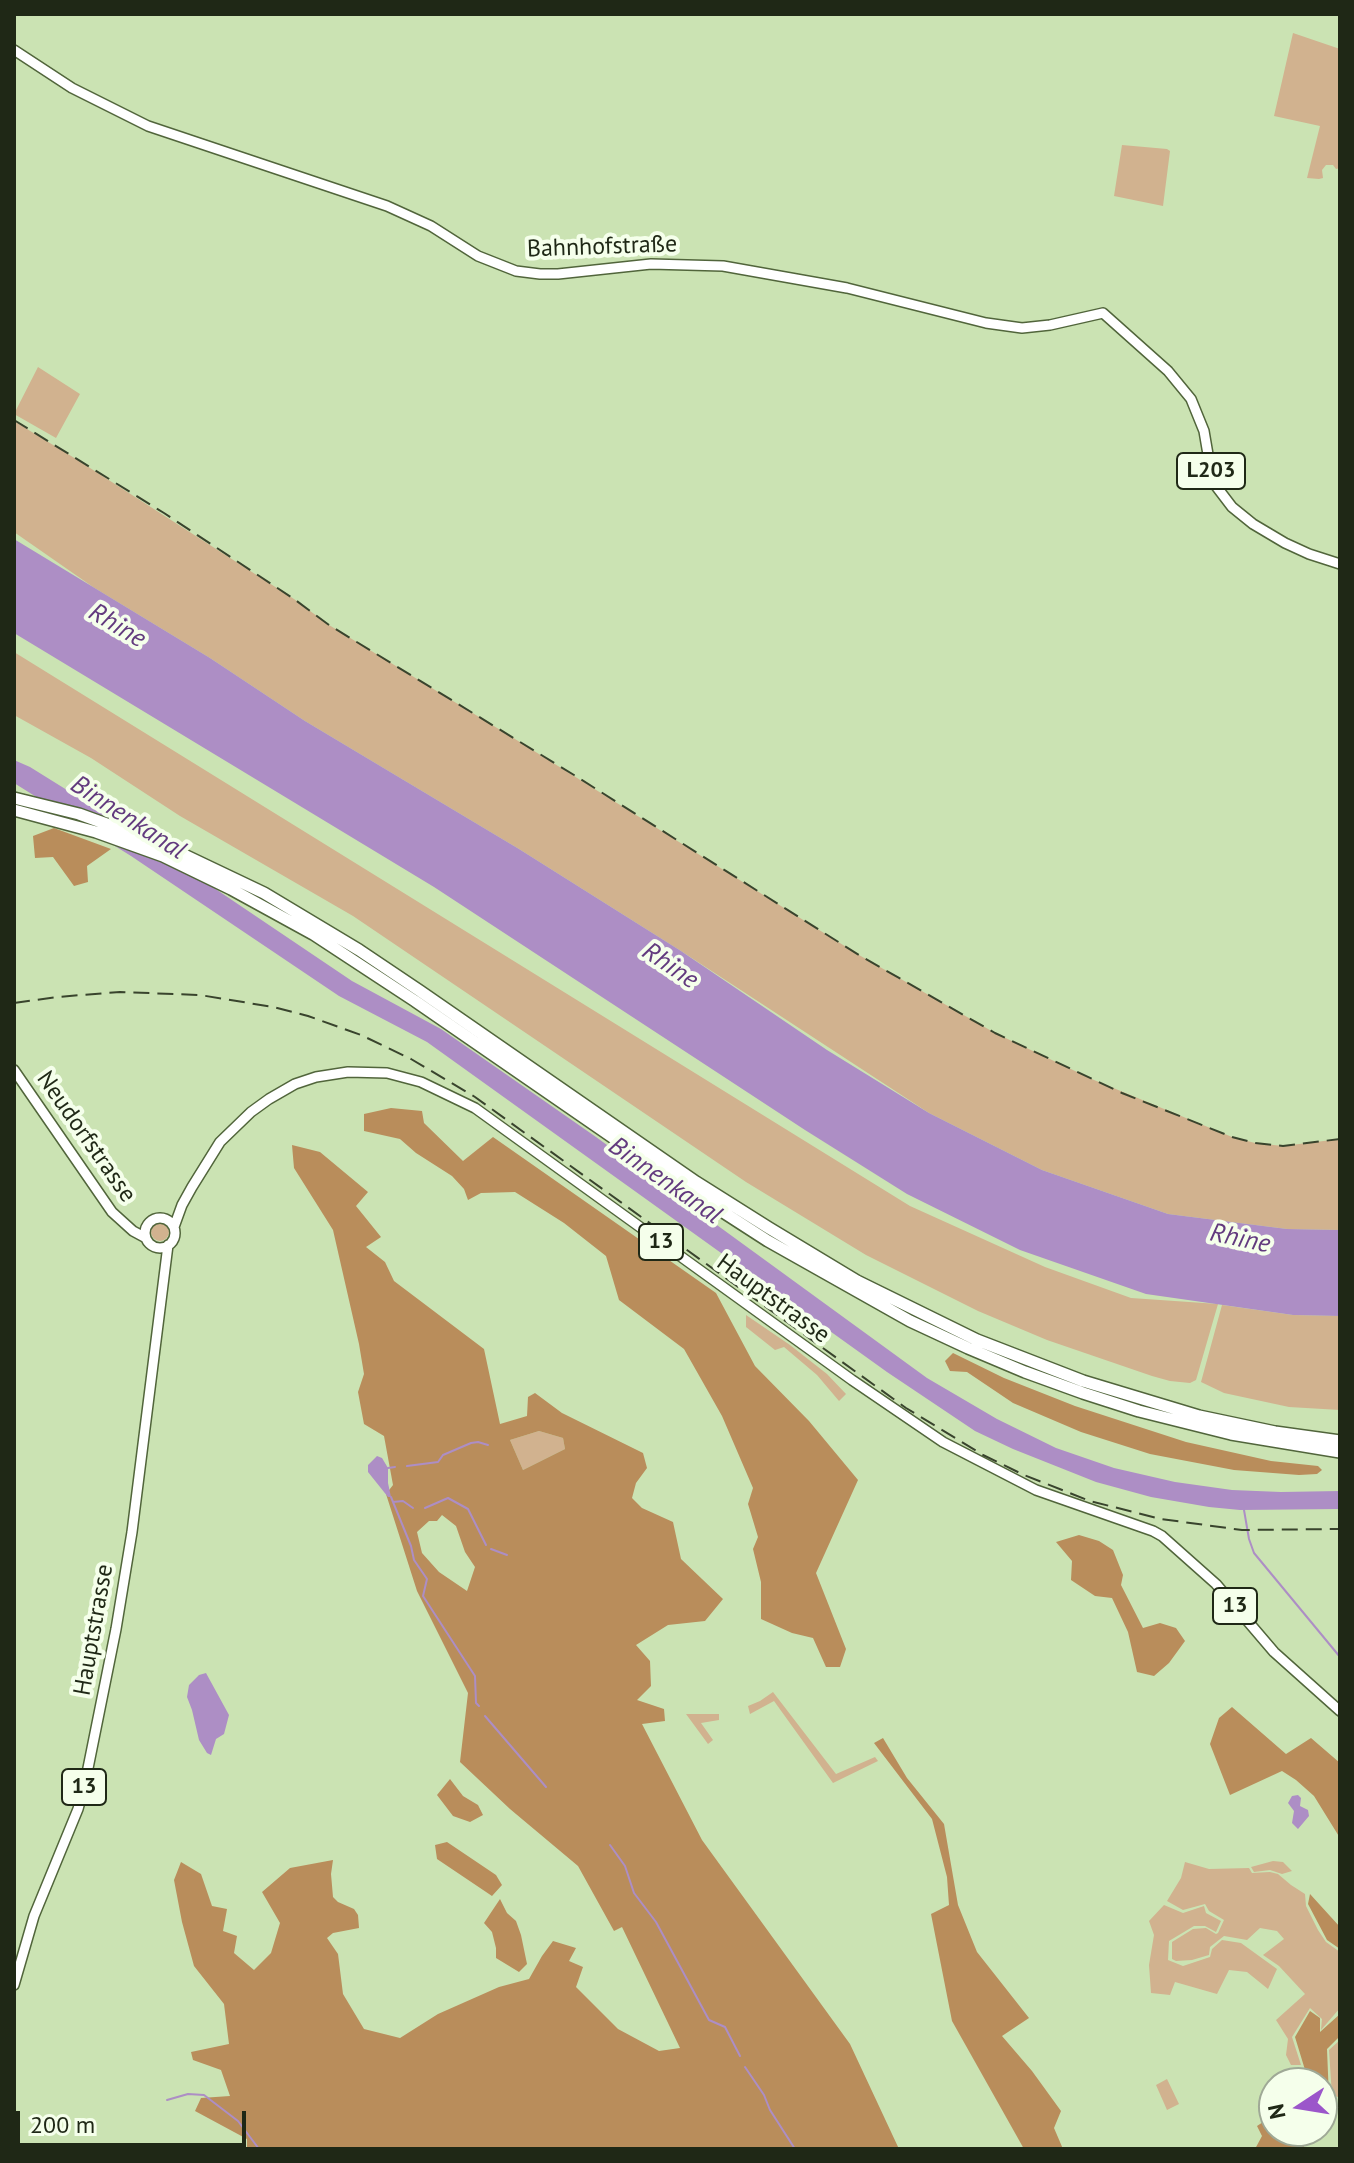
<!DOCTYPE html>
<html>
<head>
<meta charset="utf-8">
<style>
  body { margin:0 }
  #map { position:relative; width:1354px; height:2163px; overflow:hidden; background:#cbe3b3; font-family:"PT Sans",sans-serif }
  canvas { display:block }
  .frame { position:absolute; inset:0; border:16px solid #1f2816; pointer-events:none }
  .north { position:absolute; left:1258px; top:2067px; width:80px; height:80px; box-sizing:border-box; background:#f5ffeb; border:2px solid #9fa996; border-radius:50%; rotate:258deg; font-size:22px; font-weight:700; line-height:32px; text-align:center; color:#1f2816 }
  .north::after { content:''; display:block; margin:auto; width:28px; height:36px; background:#9b56ca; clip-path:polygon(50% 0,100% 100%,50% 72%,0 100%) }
  .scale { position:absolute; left:16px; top:2111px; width:230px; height:36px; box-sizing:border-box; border:4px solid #1f2816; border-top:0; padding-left:10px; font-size:24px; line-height:28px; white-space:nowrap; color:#1f2816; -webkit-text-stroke:6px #f5ffeb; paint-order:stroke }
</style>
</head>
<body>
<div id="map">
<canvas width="1354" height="2163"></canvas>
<div class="frame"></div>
<div class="north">N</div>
<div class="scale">200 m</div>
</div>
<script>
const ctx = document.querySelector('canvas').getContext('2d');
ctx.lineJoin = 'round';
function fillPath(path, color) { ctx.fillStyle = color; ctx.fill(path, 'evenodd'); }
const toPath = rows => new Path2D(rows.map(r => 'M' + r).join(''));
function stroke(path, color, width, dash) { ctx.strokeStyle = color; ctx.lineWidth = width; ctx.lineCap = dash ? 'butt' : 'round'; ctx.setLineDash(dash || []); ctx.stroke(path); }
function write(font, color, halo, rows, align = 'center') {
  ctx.font = font + ' "PT Sans",sans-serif'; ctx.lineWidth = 8; ctx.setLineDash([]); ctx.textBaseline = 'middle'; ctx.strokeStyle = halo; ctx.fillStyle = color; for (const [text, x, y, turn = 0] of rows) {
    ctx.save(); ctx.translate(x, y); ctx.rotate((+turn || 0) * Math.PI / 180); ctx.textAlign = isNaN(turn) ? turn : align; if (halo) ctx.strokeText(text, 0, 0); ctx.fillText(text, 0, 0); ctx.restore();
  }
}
fillPath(toPath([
  [1293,33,1340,49,1340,168,1336,169,1333,165,1326,165,1322,170,1323,178,1319,179,1307,178,1320,126,1274,116],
  [1122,145,1167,149,1170,151,1163,206,1114,196],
  [38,367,80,394,56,438,14,414],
  [14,421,76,459,294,599,329,625,515,739,859,955,995,1033,1094,1080,1232,1137,1255,1143,1283,1146,1340,1139,1340,1230,1287,1229,1168,1214,1042,1170,929,1113,681,951,519,849,305,721,210,658,93,587,14,532],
  [14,652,910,1206,1045,1267,1131,1298,1218,1304,1196,1380,1190,1383,1170,1381,1152,1376,1047,1340,978,1311,866,1255,746,1182,353,916,180,816,91,758,14,715],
  '151 1232a9 9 0 1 1 18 0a9 9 0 1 1-18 0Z',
  [1222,1305,1293,1315,1340,1316,1340,1410,1289,1407,1224,1393,1201,1382],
  [746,1315,790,1345,827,1374,846,1394,839,1401,817,1375,784,1347,775,1350,746,1327],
  [539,1431,563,1438,565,1449,523,1470,510,1440],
  [773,1692,836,1774,875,1757,878,1761,833,1783,774,1701,750,1714,748,1706,760,1701],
  [686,1714,719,1714,719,1720,701,1723,713,1740,708,1744],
  [1273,1861,1283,1862,1292,1871,1282,1874,1270,1870,1254,1872,1251,1867],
  [1185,1862,1209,1869,1249,1868,1252,1873,1270,1872,1278,1874,1291,1885,1305,1894,1306,1906,1318,1930,1326,1942,1340,1952,1340,2008,1321,2030,1322,2019,1310,2008,1292,2037,1301,2065,1291,2065,1286,2055,1288,2039,1276,2020,1305,1994,1279,1966,1263,1955,1284,1939,1277,1931,1260,1928,1247,1940,1224,1936,1210,1947,1209,1955,1192,1960,1176,1961,1172,1959,1172,1942,1193,1929,1206,1928,1216,1934,1218,1933,1224,1920,1209,1911,1205,1904,1183,1910,1167,1901,1181,1878],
  [1164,1905,1183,1913,1204,1906,1206,1913,1221,1921,1216,1932,1205,1926,1194,1926,1169,1941,1168,1960,1183,1966,1210,1957,1212,1949,1222,1940,1241,1943,1277,1969,1268,1989,1247,1972,1229,1970,1217,1994,1175,1982,1170,1995,1151,1993,1149,1965,1154,1935,1149,1921],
  [1340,2040,1340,2118,1339,2097,1332,2096,1329,2050],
  [1167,2079,1179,2104,1167,2110,1156,2085]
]), '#d1b28f');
fillPath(toPath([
  [54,828,111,849,87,866,88,882,74,886,53,857,35,858,33,836],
  [391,1108,422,1111,424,1123,463,1161,493,1137,716,1293,755,1366,809,1421,858,1480,816,1573,846,1649,840,1667,826,1667,813,1638,792,1633,761,1619,761,1582,753,1549,758,1537,748,1504,753,1488,722,1416,684,1349,619,1300,606,1256,564,1223,515,1192,481,1193,468,1200,464,1189,452,1176,416,1153,400,1139,364,1131,364,1114],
  [292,1145,320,1152,368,1192,356,1206,381,1237,366,1247,385,1262,394,1281,484,1349,500,1424,527,1416,528,1397,535,1393,562,1413,643,1453,647,1468,636,1483,632,1498,642,1508,673,1522,681,1559,723,1599,705,1621,668,1625,636,1645,650,1661,651,1686,637,1700,664,1709,665,1721,642,1724,702,1840,850,2044,899,2149,247,2149,247,2139,195,2111,201,2098,230,2096,221,2070,193,2060,191,2052,229,2044,224,2004,194,1966,182,1922,174,1880,181,1862,201,1874,212,1906,227,1909,223,1931,237,1936,234,1953,254,1970,271,1953,280,1923,262,1892,290,1868,333,1860,331,1874,333,1897,338,1902,354,1909,358,1915,359,1928,333,1933,327,1938,338,1954,343,1994,364,2029,400,2038,438,2014,499,1987,529,1979,542,1956,553,1941,576,1948,569,1961,583,1967,576,1987,618,2029,659,2051,680,2048,622,1927,614,1931,578,1866,510,1809,460,1762,468,1693,417,1591,386,1494,393,1485,384,1436,364,1424,358,1392,364,1374,359,1344,333,1230,294,1168],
  [539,1431,563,1438,565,1449,523,1470,510,1440],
  [442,1515,456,1526,465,1552,475,1567,467,1591,439,1572,422,1553,417,1532,429,1521,437,1521],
  [953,1353,1004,1378,1075,1406,1186,1442,1271,1461,1318,1466,1322,1470,1317,1474,1299,1475,1234,1470,1150,1454,1081,1432,1013,1403,967,1372,950,1371,945,1361],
  [1079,1535,1099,1541,1113,1550,1123,1575,1121,1585,1143,1628,1160,1623,1176,1628,1185,1641,1169,1663,1154,1676,1137,1672,1128,1632,1112,1598,1095,1596,1071,1580,1072,1561,1056,1542],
  [1232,1707,1286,1754,1311,1738,1340,1763,1340,1838,1314,1796,1296,1780,1282,1771,1230,1795,1210,1744,1219,1718],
  [883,1738,907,1778,944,1824,958,1905,977,1952,1029,2018,1002,2036,1032,2071,1061,2111,1054,2128,1063,2149,1024,2149,952,2021,931,1914,949,1905,947,1877,932,1819,874,1743],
  [450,1779,463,1796,478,1805,483,1815,470,1822,453,1816,437,1795],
  [447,1842,496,1875,502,1885,492,1896,437,1859,435,1845],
  [1310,1894,1340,1927,1340,1949,1327,1940,1308,1904],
  [500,1899,507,1913,516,1921,521,1935,527,1964,519,1972,496,1958,496,1948,492,1932,484,1923],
  [1310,2011,1320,2018,1320,2032,1340,2014,1340,2036,1327,2049,1329,2098,1322,2095,1322,2083,1309,2083,1295,2037],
  [1272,2116,1274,2117,1274,2131,1297,2131,1305,2149,1255,2149,1262,2136,1257,2126]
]), '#b98d5b');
fillPath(toPath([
  [14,539,210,658,305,721,519,849,681,951,827,1050,929,1113,1042,1170,1168,1214,1287,1229,1340,1230,1340,1316,1293,1315,1146,1294,1020,1250,907,1194,805,1130,434,887,14,633],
  [14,760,30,767,91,805,352,981,441,1029,596,1137,927,1378,997,1419,1056,1448,1114,1468,1175,1482,1232,1490,1281,1492,1340,1491,1340,1509,1240,1510,1209,1507,1151,1497,1096,1482,1013,1449,975,1431,887,1372,427,1042,339,996,131,856,14,783],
  [377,1456,382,1458,388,1468,388,1483,391,1497,388,1497,368,1472,368,1465],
  [206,1673,229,1715,224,1734,216,1739,211,1755,207,1753,199,1740,192,1710,187,1697,189,1685,199,1675],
  [1298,1795,1301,1798,1300,1806,1308,1810,1309,1816,1298,1829,1292,1823,1294,1811,1288,1803,1292,1796]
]), '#ad8ec5');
stroke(toPath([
  [407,1466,438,1462,443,1455,471,1443,478,1442,488,1445],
  [388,1468,395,1467],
  [391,1497,411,1546,414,1560,427,1579,423,1596,475,1676,476,1703,479,1706],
  [393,1502,403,1501,413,1508],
  [425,1508,448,1498,468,1509,486,1545],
  [1244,1510,1249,1539,1254,1553,1340,1657],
  [491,1549,507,1555],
  [485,1716,546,1787],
  [610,1845,625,1866,634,1893,656,1922,709,2020,725,2027,740,2056],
  [745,2067,764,2095,770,2110,795,2149],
  [167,2100,188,2094,204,2095,238,2121,259,2149]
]), '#ad8ec5', 2);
const major = toPath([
  [14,50,72,88,148,126,387,206,431,226,478,256,516,271,540,274,558,274,651,264,723,266,847,288,986,323,1022,328,1050,325,1103,313,1168,371,1191,399,1204,431,1211,472,1216,486,1232,507,1253,524,1285,543,1309,554,1340,564],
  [14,1070,112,1212,133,1231,146,1238],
  '145 1233a15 15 0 1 1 30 0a15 15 0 1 1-30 0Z',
  [174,1227,182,1205,192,1187,220,1142,251,1112,269,1099,295,1084,316,1077,348,1072,387,1073,421,1082,475,1108,852,1380,943,1442,1036,1490,1153,1531,1162,1536,1216,1584,1274,1652,1340,1711],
  [14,1985,34,1916,78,1809,85,1783,116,1629,132,1532,168,1245]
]);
const highway = toPath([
  [14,798,79,814,159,843,264,893,359,950,420,991,696,1182,769,1228,857,1281,977,1340,1083,1381,1199,1416,1275,1432,1340,1441],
  [14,810,96,832,163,856,231,889,313,934,415,1001,689,1190,768,1241,910,1321,968,1348,1025,1372,1083,1393,1139,1411,1231,1434,1340,1452]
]);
stroke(major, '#51653b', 12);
stroke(highway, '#51653b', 14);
stroke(major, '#fff', 9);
stroke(highway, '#fff', 11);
stroke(toPath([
  [14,420,164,513,294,599,329,625,574,775,859,955,995,1033,1122,1093,1232,1137,1255,1143,1283,1146,1340,1139],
  [14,1003,57,997,120,992,200,995,273,1007,308,1016,361,1035,411,1059,475,1097,906,1408,983,1455,1024,1475,1090,1501,1161,1519,1242,1530,1340,1529]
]), '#39442d', 2, [16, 8]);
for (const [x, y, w] of [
  [1211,471,68],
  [661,1242,44],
  [1235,1606,44],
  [84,1787,44]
]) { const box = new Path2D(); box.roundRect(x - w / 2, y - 18, w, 36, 6); ctx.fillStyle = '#f5ffeb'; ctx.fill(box); stroke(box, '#1f2816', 2); }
write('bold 22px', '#1f2816', null, [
  ["L203",1211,471],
  ["13",661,1242],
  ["13",1235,1606],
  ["13",84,1787]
]);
write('24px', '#1f2816', '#f5ffeb', [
  ["Bahnhofstraße",602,247,-2],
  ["Neudorfstrasse",86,1137,55],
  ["Hauptstrasse",773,1299,36],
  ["Hauptstrasse",94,1630,-80]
]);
write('italic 26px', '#623a7e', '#f5ffeb', [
  ["Rhine",117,626,31],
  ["Binnenkanal",128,818,33],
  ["Rhine",670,966,34],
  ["Binnenkanal",665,1181,35],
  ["Rhine",1240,1239,12]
]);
</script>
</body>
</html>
